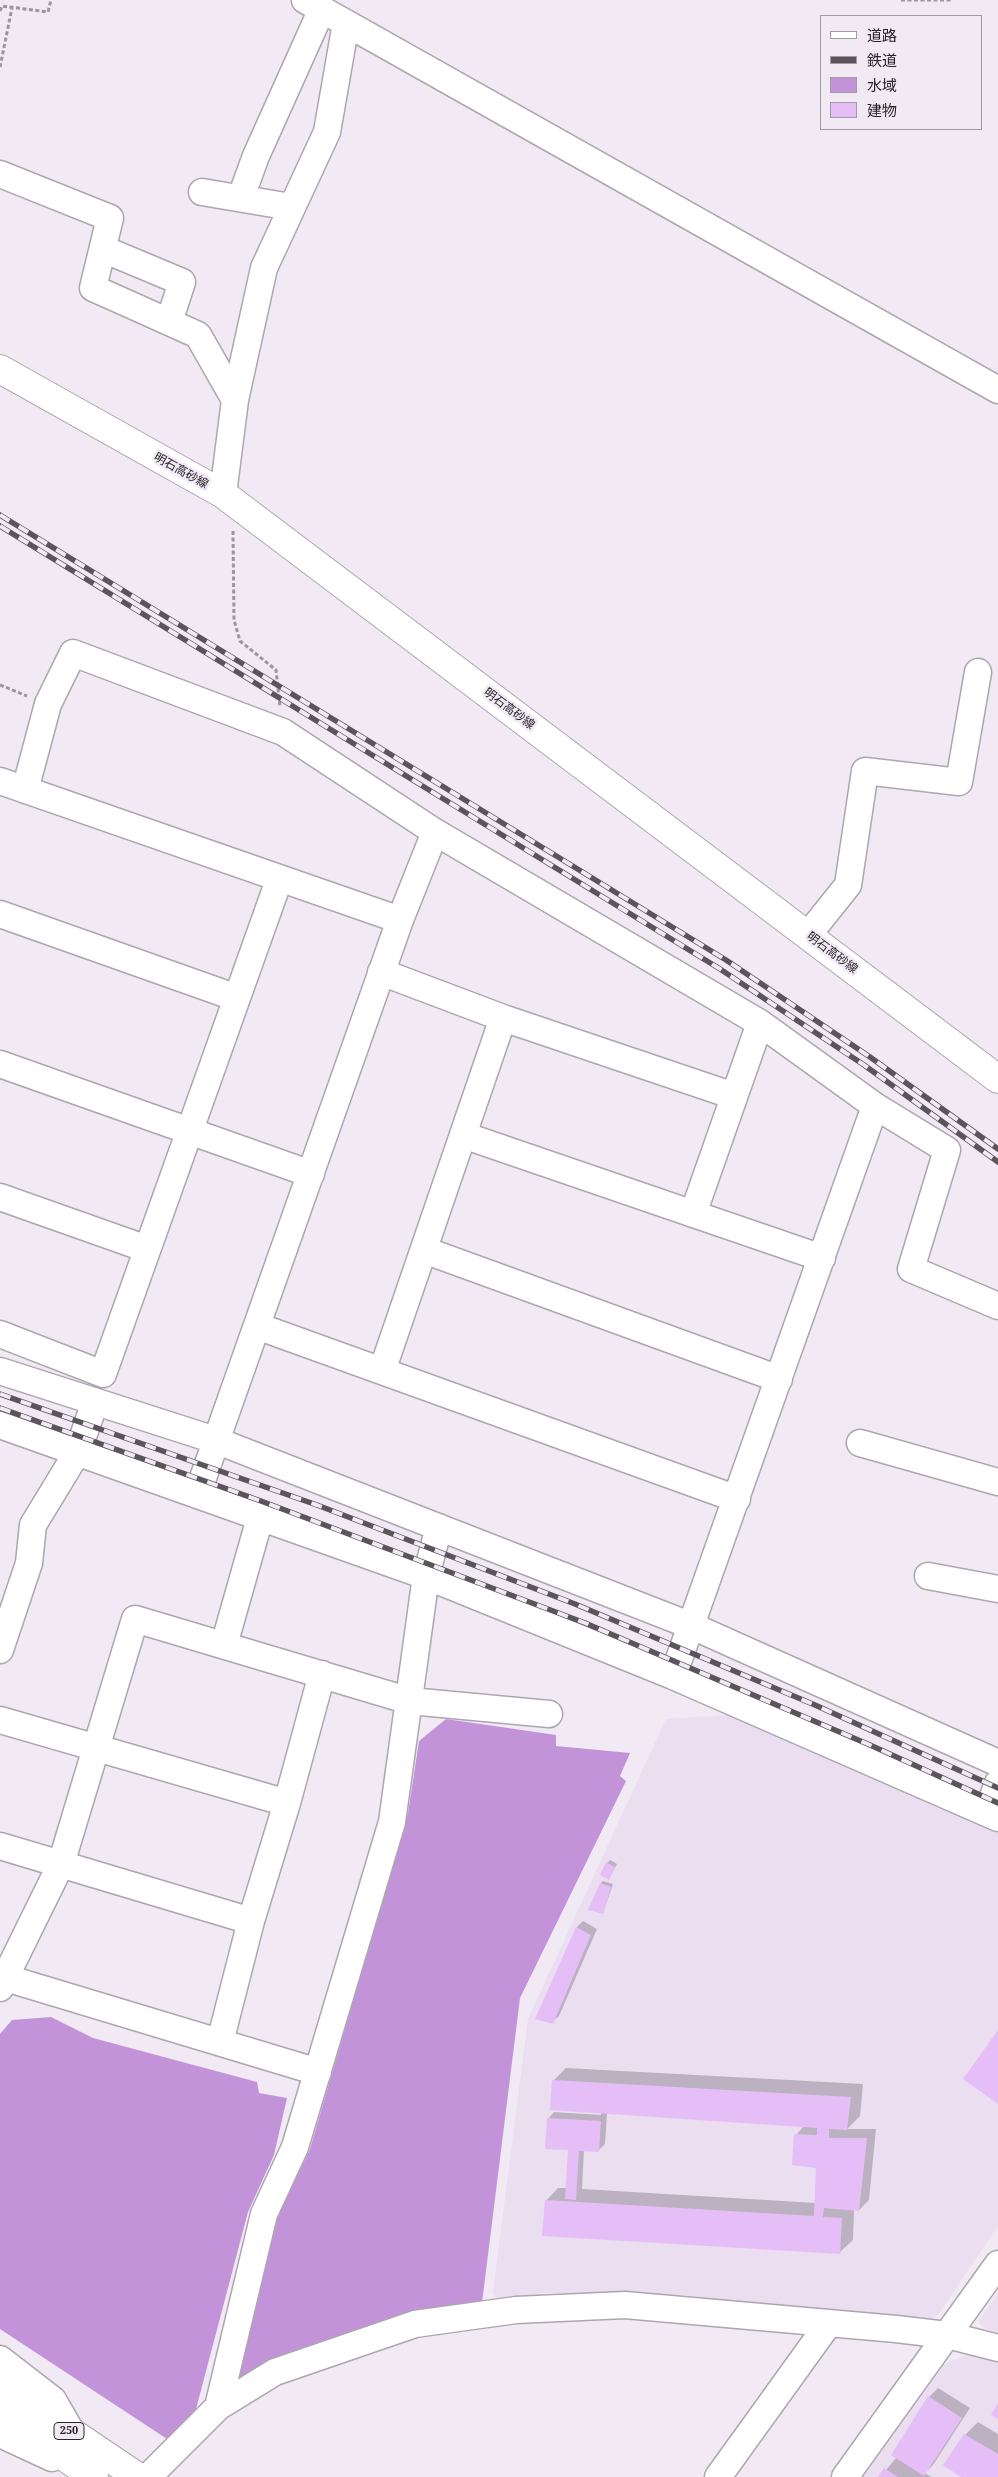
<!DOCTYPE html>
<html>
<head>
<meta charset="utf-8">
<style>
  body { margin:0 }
  #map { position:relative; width:998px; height:2477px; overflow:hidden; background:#f1e9f4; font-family:"Noto Serif","Noto Sans JP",serif }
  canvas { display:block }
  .legend { position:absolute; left:820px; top:15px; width:162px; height:115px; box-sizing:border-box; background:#f1e9f4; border:1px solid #a09aa2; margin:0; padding:6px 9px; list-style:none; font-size:15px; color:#272428 }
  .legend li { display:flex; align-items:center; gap:10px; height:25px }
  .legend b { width:25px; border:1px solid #a09aa2 }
</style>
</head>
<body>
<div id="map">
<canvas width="998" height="2477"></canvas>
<ul class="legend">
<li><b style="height:6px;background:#fff"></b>道路</li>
<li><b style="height:6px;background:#59555a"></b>鉄道</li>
<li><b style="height:14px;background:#c393d9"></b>水域</li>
<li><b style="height:14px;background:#e5bef8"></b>建物</li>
</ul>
</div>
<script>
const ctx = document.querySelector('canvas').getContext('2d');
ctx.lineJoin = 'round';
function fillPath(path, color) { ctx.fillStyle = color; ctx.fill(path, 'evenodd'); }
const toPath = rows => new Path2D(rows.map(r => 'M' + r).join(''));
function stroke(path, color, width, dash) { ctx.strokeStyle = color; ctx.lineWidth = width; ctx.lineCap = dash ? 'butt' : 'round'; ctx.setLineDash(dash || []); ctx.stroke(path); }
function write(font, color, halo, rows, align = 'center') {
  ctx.font = font + ' "Noto Serif","Noto Sans JP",serif'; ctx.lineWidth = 5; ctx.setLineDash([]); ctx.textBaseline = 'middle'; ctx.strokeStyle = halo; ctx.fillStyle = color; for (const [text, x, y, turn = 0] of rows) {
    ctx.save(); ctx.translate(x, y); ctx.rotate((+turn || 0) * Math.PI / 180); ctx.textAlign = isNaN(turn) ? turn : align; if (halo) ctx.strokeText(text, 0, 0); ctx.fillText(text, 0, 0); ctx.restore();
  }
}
fillPath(toPath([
  [730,1715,998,1832,998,2226,938,2315,923,2324,683,2295,542,2293,497,2301,493,2292,528,2019,666,1719],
  [998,2294,998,2332,988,2330,978,2322],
  [970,2354,998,2361,998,2477,863,2477,944,2364]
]), '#eadef0');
fillPath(toPath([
  [446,1719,556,1735,556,1746,630,1753,620,1776,626,1781,520,1998,482,2303,241,2382,232,2376,276,2220,310,2149,408,1813,419,1741],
  [51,2017,93,2038,257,2082,259,2093,287,2098,274,2155,248,2212,196,2409,167,2439,0,2329,0,2034,12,2020]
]), '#c393d9');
fillPath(toPath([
  [610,1860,617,1864,609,1878,607,1863],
  [603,1881,613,1884,603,1913,601,1883],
  [583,1921,597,1929,559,2016,552,2022,537,2018,577,1927],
  [566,2068,863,2084,860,2116,847,2129,876,2129,869,2200,859,2210,854,2209,853,2240,840,2252,546,2201,558,2188,567,2188,570,2149,548,2119,554,2112,601,2115,601,2112,553,2081],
  [607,2113,804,2126,796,2135,817,2167,816,2203,582,2189,584,2150,599,2150,605,2144],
  [938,2388,970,2408,933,2465,925,2473,931,2477,880,2477,897,2457,929,2397],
  [978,2422,998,2434,998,2477,964,2477,965,2435]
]), '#0003');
fillPath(toPath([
  [606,1862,615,1867,609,1880,600,1875],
  [600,1883,611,1887,603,1914,588,1910],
  [576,1927,591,1935,553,2024,535,2019],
  [998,2030,998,2104,963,2079],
  [552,2080,851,2097,847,2130,829,2129,829,2138,867,2138,859,2211,824,2208,823,2217,842,2218,840,2254,542,2236,545,2200,814,2216,816,2168,792,2165,794,2134,817,2135,817,2128,550,2110],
  [547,2118,601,2121,599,2152,579,2151,576,2200,565,2199,568,2150,545,2149],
  [928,2396,962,2418,924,2476,891,2455],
  [998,2404,998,2419,991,2414],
  [964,2434,998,2454,998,2477,961,2477,943,2465],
  [884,2468,898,2477,878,2477]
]), '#e5bef8');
const minor = toPath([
  [305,0,998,390],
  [0,174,110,218,93,288,198,335,235,400],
  [202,192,291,207],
  [241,197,256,156,322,9],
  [103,249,182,282,169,322],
  [223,494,235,400,264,268,327,132,346,23],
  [0,781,400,920],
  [25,790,48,704,73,653,283,732,435,832,760,1023,875,1106,947,1150,911,1269,998,1306],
  [0,914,237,998],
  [808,935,848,885,865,771,959,782,978,672],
  [381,972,503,1018,734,1096],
  [0,1064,311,1174],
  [463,1135,822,1258],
  [0,1197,147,1249],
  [693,1214,760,1023],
  [424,1250,779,1379],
  [257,1326,737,1499],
  [0,1334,103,1374,279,880],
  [0,1371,215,1440,692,1626,998,1763],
  [382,1371,503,1018],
  [0,1425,426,1576,673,1676,998,1818],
  [860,1443,998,1482],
  [197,1495,400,920,435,832],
  [928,1576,998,1589],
  [224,1645,260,1518],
  [0,1650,29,1563,33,1525,78,1451,95,1402],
  [673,1676,875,1106],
  [0,1720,287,1803],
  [987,1813,998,1783],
  [0,1846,251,1921],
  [6,1978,318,2072],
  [0,1988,61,1864,135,1619,410,1701,549,1714],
  [220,2042,251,1921,287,1803,322,1674],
  [0,2359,53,2400,72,2433],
  [218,2407,264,2214,295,2147,392,1822,426,1576,439,1527],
  [0,2434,52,2458],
  [148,2477,218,2407,275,2372,415,2324,516,2310,625,2305,896,2329,947,2335,998,2348],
  [718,2477,829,2323],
  [845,2477,998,2264]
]);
const major = toPath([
  [0,369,223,494,998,1079]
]);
const highway = toPath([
  [0,2384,138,2477],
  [0,2413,94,2477]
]);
stroke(minor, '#ada6b0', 29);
stroke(major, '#ada6b0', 30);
stroke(highway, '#ada6b0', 30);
stroke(toPath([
  [901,0,952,0],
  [0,11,2,6,48,12,51,0],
  [0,67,12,8],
  [233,531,234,620,240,641,276,670,280,707],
  [0,685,27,696]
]), '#9b959d', 3, [4, 2.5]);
stroke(minor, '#fff', 26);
stroke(major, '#fff', 28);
stroke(highway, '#fff', 28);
const rail = toPath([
  [0,515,726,960,870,1057,998,1149],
  [0,526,720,969,864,1065,998,1162],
  [0,1394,317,1505,575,1604,815,1705,998,1788],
  [0,1408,261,1501,585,1623,870,1745,998,1803]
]);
stroke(rail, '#59555a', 5.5);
stroke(rail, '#f1e9f4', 4, [11]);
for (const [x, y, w] of [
  [69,2431,30]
]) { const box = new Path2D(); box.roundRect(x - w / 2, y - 8.5, w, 17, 4); ctx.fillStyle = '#f1e9f4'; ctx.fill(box); stroke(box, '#272428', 1); }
write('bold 11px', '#272428', null, [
  ["250",69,2431]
]);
write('12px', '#272428', '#f1e9f4', [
  ["明石高砂線",181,471,29],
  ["明石高砂線",509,709,37],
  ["明石高砂線",832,953,37]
]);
</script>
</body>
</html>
